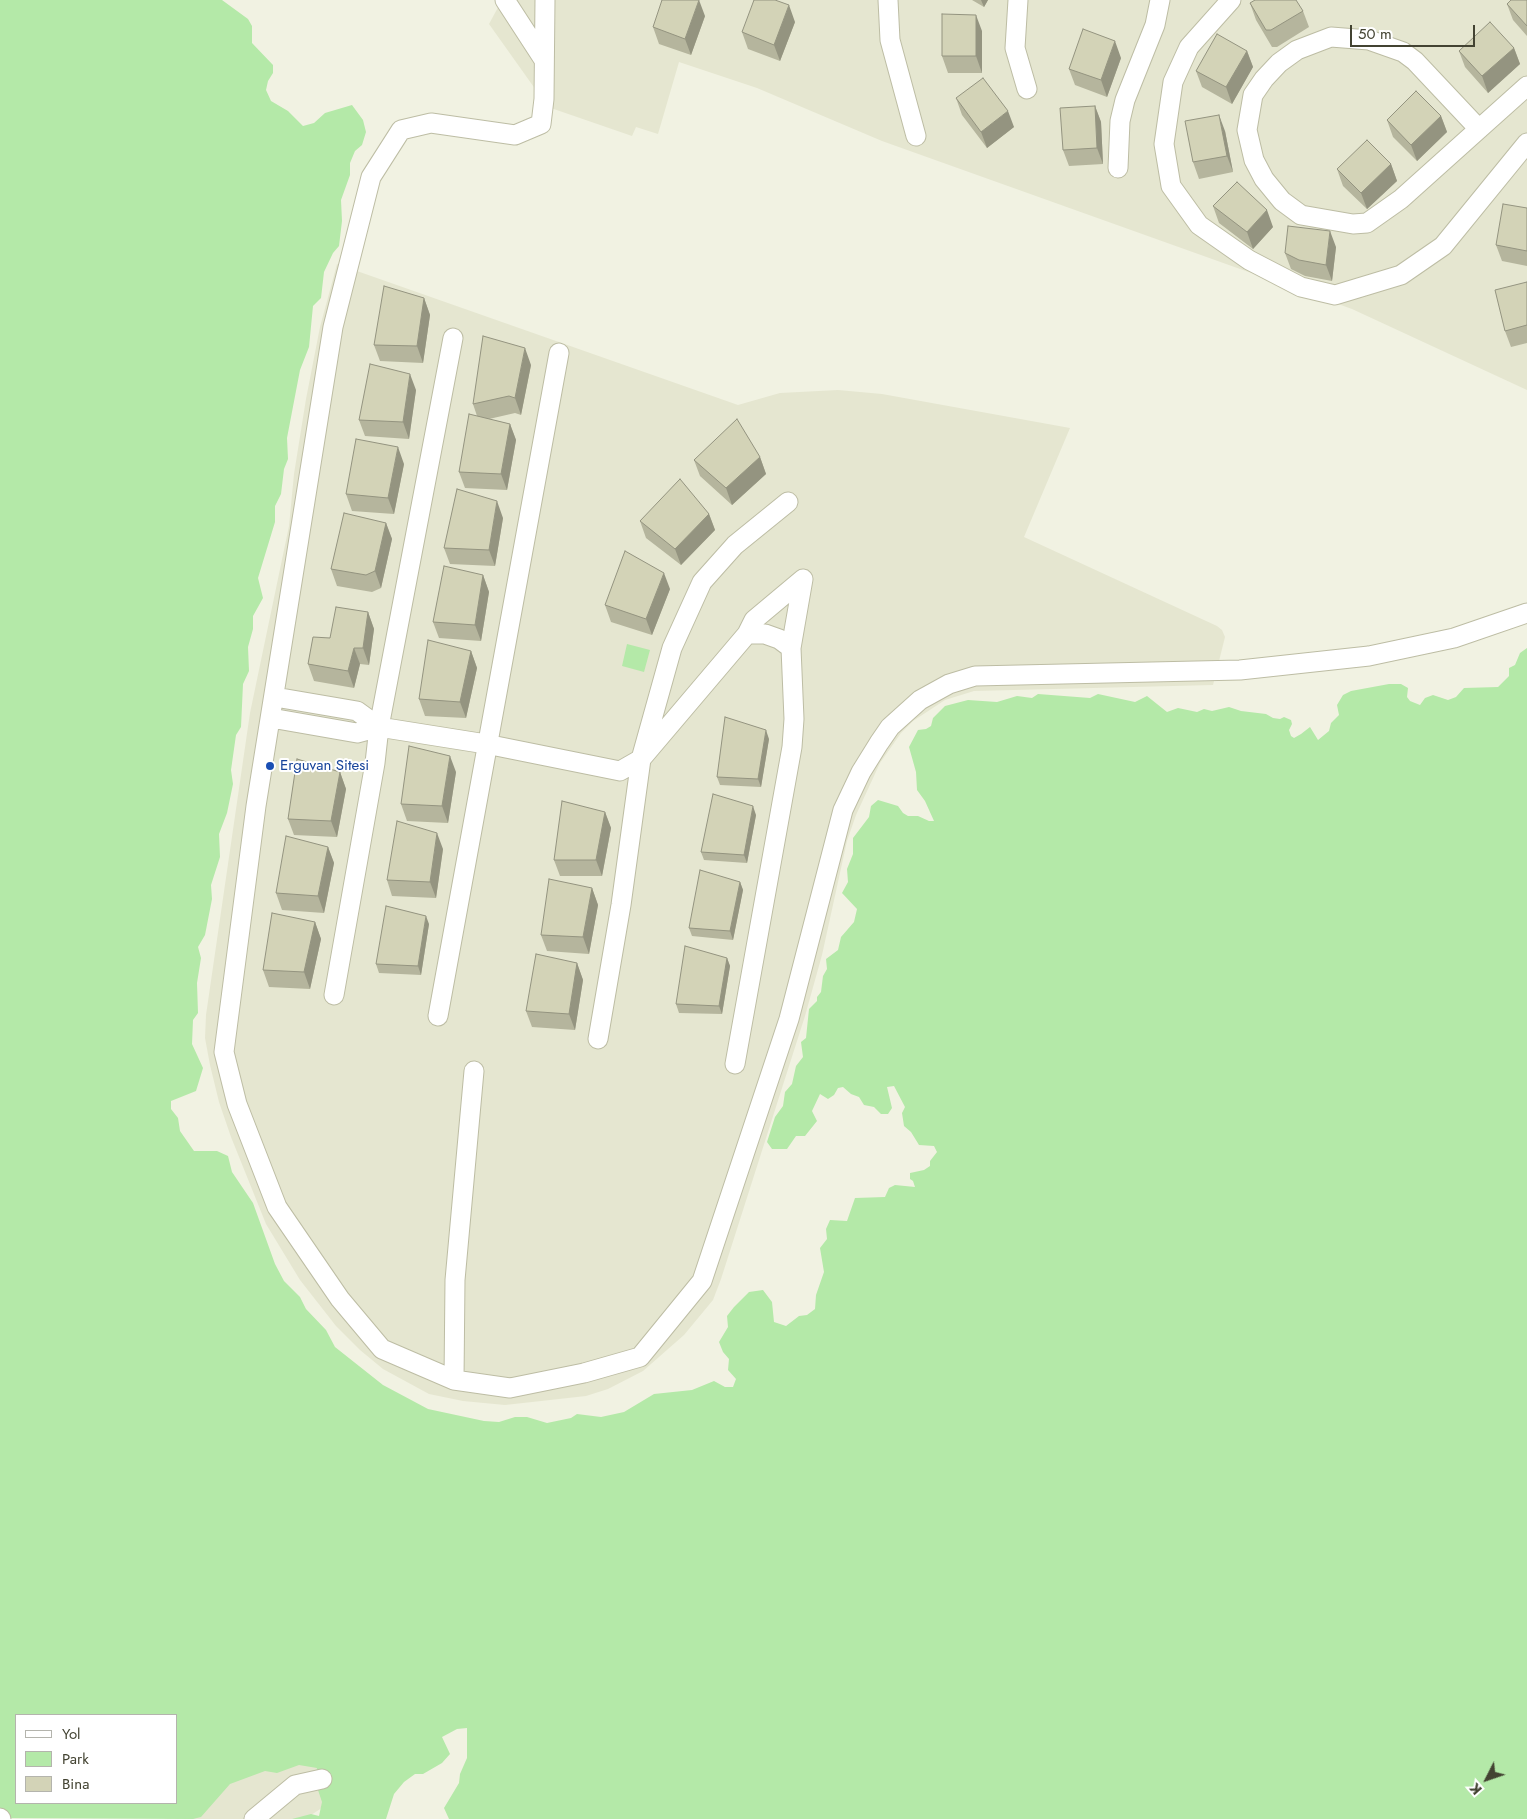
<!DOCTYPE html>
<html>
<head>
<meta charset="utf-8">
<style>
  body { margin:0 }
  #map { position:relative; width:1527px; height:1819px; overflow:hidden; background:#f1f2e2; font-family:Jost,sans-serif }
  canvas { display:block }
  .legend { position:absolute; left:15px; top:1714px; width:162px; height:90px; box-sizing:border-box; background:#fff; border:1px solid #b4b4ad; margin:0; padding:6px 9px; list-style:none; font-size:15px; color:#434332 }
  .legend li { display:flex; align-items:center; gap:10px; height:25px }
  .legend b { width:25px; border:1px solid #b4b4ad }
  .north { position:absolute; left:1462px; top:1754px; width:50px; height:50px; -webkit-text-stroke:4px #fff; paint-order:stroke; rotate:229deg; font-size:14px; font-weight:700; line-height:20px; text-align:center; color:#434332 }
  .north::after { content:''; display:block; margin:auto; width:18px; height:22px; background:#434332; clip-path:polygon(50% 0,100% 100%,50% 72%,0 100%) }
  .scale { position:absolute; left:1350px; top:25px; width:125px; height:22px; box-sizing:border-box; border:2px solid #434332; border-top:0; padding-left:6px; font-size:15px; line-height:18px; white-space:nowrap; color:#434332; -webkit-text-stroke:4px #fff; paint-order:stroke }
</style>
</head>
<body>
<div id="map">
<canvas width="1527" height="1819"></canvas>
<ul class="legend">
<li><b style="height:6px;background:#fff"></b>Yol</li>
<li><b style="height:14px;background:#b4e9a8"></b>Park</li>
<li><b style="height:14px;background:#d3d3b7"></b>Bina</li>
</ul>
<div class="north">K</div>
<div class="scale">50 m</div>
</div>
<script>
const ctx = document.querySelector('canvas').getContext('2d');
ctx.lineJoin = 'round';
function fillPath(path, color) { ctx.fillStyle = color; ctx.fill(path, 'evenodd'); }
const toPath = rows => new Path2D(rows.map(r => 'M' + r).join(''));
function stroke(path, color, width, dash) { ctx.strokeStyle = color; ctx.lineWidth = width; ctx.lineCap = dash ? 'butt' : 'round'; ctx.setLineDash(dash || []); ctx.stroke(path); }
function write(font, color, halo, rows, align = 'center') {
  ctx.font = font + ' Jost,sans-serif'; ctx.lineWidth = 4; ctx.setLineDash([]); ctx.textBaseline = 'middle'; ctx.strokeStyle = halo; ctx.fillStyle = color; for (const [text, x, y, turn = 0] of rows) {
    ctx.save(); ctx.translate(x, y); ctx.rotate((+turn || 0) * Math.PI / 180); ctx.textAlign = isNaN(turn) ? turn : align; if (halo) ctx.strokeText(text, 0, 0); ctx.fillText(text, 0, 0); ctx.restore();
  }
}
fillPath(toPath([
  [502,0,1527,0,1527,390,1352,309,882,141,757,88,679,62,658,134,636,127,632,136,548,107,489,24],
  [337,264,738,405,780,393,838,390,882,394,1070,428,1024,537,1217,626,1222,630,1225,637,1213,685,974,691,945,700,913,721,901,733,880,763,856,815,847,841,822,955,805,1016,721,1279,713,1300,684,1335,643,1371,608,1389,586,1396,505,1405,463,1401,429,1394,383,1369,360,1350,336,1326,300,1280,266,1224,231,1137,219,1102,210,1065,205,1038,206,1015,250,713,289,526,294,474,306,399,320,327],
  [432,1647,463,1715,305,1819,164,1819]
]), '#e5e6d0');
fillPath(toPath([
  [0,0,222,0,248,19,252,26,252,43,273,65,273,73,268,81,266,90,271,101,288,111,303,126,314,123,325,113,352,105,363,120,366,132,362,145,355,151,350,163,350,175,341,200,342,221,339,246,333,253,324,272,321,298,313,306,309,347,300,370,287,438,288,459,284,469,281,494,275,506,275,522,258,578,263,598,253,616,253,629,248,647,249,671,243,684,241,727,236,735,231,770,233,784,227,813,219,834,220,857,211,885,212,899,205,935,198,947,201,958,197,983,198,1013,193,1020,192,1044,203,1068,196,1091,171,1101,171,1109,178,1118,180,1131,194,1151,217,1151,228,1156,232,1172,253,1203,275,1264,284,1281,300,1297,306,1309,326,1330,335,1347,383,1385,428,1409,484,1421,499,1422,515,1417,527,1417,547,1423,571,1418,577,1414,601,1417,624,1412,654,1394,692,1390,714,1381,725,1387,733,1387,736,1379,728,1370,729,1359,723,1352,719,1342,728,1327,727,1316,734,1307,749,1292,763,1290,772,1302,774,1322,786,1326,799,1316,807,1315,815,1309,816,1295,824,1272,820,1248,827,1239,826,1229,830,1220,847,1221,855,1198,885,1197,889,1188,895,1185,915,1187,913,1181,910,1179,910,1173,924,1170,930,1166,930,1161,937,1152,934,1146,919,1145,911,1132,904,1126,902,1113,905,1107,894,1086,887,1087,892,1108,888,1114,881,1114,874,1107,864,1105,859,1097,851,1094,843,1087,838,1088,834,1095,828,1099,820,1094,812,1111,817,1121,805,1136,796,1136,787,1149,772,1149,767,1142,775,1117,783,1106,785,1092,792,1084,796,1066,803,1057,801,1042,806,1038,809,1009,817,1001,817,997,821,992,823,976,827,969,826,959,838,950,841,937,854,922,857,909,842,893,848,882,847,869,853,854,853,838,869,817,871,806,878,800,898,806,903,813,908,816,918,816,929,821,934,821,925,801,917,790,916,772,909,747,918,730,926,729,931,726,933,718,945,706,968,700,997,702,1017,696,1032,698,1038,694,1090,698,1098,694,1135,702,1147,696,1167,712,1178,708,1197,712,1204,709,1212,711,1229,707,1241,711,1266,714,1273,718,1280,719,1284,717,1291,720,1292,724,1289,730,1291,736,1294,738,1301,734,1310,727,1318,740,1329,731,1331,723,1339,715,1337,705,1343,695,1351,691,1389,684,1401,684,1408,688,1407,697,1410,701,1420,705,1425,698,1433,695,1448,700,1456,697,1464,688,1498,687,1509,676,1509,668,1515,665,1520,653,1527,648,1527,1819,449,1819,444,1808,459,1783,460,1774,467,1758,467,1728,457,1729,442,1737,450,1754,442,1763,423,1774,415,1774,404,1782,394,1794,386,1819,292,1819,311,1814,319,1816,322,1802,315,1781,317,1768,299,1765,277,1773,265,1771,230,1784,201,1817,193,1819,0,1818],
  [16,1715,176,1715,176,1803,16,1803],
  [627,644,650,650,644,672,622,666]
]), '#b4e9a8');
const minor = toPath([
  [505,0,544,60],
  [545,0,544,99,541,124,515,135,431,123,401,130,371,177,333,327,256,806,224,1052,237,1104,277,1207,340,1299,382,1349,454,1380,510,1388,584,1373,640,1357,702,1281,789,1019,843,810,861,772,879,743,890,727,920,700,949,684,975,676,1240,670,1369,656,1454,638,1527,613],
  [888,0,890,40,916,136],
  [1018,0,1015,48,1027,89],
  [1231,0,1189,47,1173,82,1164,144,1171,186,1199,225,1249,260,1301,287,1335,295,1401,275,1443,246,1527,143],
  [1479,129,1415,61,1403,52,1369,40,1331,37,1297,50,1279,63,1264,79,1253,95,1247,130,1254,160,1264,179,1282,201,1301,215,1353,224,1367,223,1401,199,1479,129,1527,86],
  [1118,168,1120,121,1125,100,1155,25,1160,0],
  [747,634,765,634,779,639,791,648],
  [275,697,357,711,379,727],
  [271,718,357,733,379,727,486,744,620,771,641,759,747,634,754,620,803,579,791,648,794,719,792,747,735,1064],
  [334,995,375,763,379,727,453,338],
  [438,1016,559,353],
  [598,1039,621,905,641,759,672,648,702,582,735,545,788,502],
  [454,1380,455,1280,474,1071],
  [0,1818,1,1819],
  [254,1819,295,1785,322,1779]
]);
stroke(minor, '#bdbda4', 21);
stroke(minor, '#fff', 19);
fillPath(toPath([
  [972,0,988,0,984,7],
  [1527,0,1527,36,1513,20,1507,4],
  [1250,3,1303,11,1309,27,1277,47,1272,47,1256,20],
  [705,16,691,55,659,44,653,27],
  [795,22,780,61,748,49,742,32],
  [982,31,982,73,948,73,942,56],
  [1514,48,1520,64,1488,93,1465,67,1459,51],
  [1247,51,1253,67,1232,104,1202,87,1196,71],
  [1121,58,1107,97,1075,85,1069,69],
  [956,98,1014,127,987,148,962,115],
  [1095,106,1101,122,1103,164,1069,166,1063,150],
  [1441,116,1447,132,1417,161,1393,137,1387,120],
  [1225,131,1233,172,1199,179,1193,162],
  [1391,164,1397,181,1367,209,1343,186,1337,169],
  [1213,206,1273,227,1253,249,1219,223],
  [1527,208,1527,266,1502,261,1496,245],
  [1336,247,1332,281,1305,276,1291,269,1285,253],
  [1527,282,1527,343,1511,347,1505,331],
  [424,298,430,315,423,363,380,361,374,345],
  [531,365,521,415,515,413,489,419,510,424,516,440,507,490,465,488,459,472,477,416,473,404],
  [416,390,409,439,365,436,359,420],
  [760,457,766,474,732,505,700,476,694,460],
  [404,464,394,514,352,511,346,494],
  [709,514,715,530,681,565,646,538,640,521],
  [503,518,495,566,450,564,444,548],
  [386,523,392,539,381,588,372,592,337,586,331,569],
  [483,575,489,592,481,641,439,638,433,622],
  [670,589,652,635,611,622,605,605],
  [368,612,374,629,369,665,360,664,354,688,314,681,308,664,330,638],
  [471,651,477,668,466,718,425,716,419,699],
  [769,739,761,787,720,785,717,777],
  [340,772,346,789,337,837,294,835,288,819],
  [456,772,448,823,407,821,401,804],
  [605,812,611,828,602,876,560,876,554,860],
  [756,815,747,863,704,860,701,852],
  [328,847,334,863,324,913,282,910,276,893],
  [443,849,436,898,392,896,387,880],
  [740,882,743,890,733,940,692,936,689,928],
  [592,888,598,905,589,954,547,951,541,935],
  [315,922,321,939,310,989,269,987,263,970],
  [429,924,421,975,379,973,376,964],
  [727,958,730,966,722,1014,679,1013,676,1004],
  [577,963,583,980,575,1030,532,1027,526,1011]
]), '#b5b59d');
fillPath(toPath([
  [699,0,705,16,691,55,685,39],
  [981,0,988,0,984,7],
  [789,5,795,22,780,61,774,45],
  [976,15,982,31,982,73,976,56],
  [1115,41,1121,58,1107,97,1101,80],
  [1514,48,1520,64,1488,93,1482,76],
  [1247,51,1253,67,1232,104,1226,87],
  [1095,106,1101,122,1103,164,1097,148],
  [1008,111,1014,127,987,148,981,132],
  [1219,115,1225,131,1233,172,1227,156],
  [1441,116,1447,132,1417,161,1411,145],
  [1391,164,1397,181,1367,209,1361,193],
  [1267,210,1273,227,1253,249,1247,232],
  [1330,231,1336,247,1332,281,1326,265],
  [424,298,430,315,423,363,417,346],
  [525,348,531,365,521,415,515,398],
  [410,374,416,390,409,439,403,422],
  [510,424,516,440,507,490,501,474],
  [398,447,404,464,394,514,388,498],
  [760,457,766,474,732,505,726,488],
  [497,501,503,518,495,566,489,550],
  [709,514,715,530,681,565,675,549],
  [386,523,392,539,381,588,375,571],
  [664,573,670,589,652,635,646,619],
  [483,575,489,592,481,641,475,625],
  [368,612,374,629,369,665,363,648],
  [354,648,360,664,354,688,348,671],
  [471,651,477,668,466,718,460,702],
  [766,730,769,739,761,787,758,779],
  [450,756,456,772,448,823,442,806],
  [340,772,346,789,337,837,331,821],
  [753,806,756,815,747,863,744,855],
  [605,812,611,828,602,876,596,860],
  [437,833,443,849,436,898,430,882],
  [328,847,334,863,324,913,318,896],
  [740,882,743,890,733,940,730,931],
  [592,888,598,905,589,954,583,937],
  [426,916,429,924,421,975,418,966],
  [315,922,321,939,310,989,304,972],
  [727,958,730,966,722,1014,719,1006],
  [577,963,583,980,575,1030,569,1014]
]), '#949480');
const building = toPath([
  [662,0,699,0,685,39,653,27,662,0],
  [754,0,775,0,789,5,774,45,742,32,754,0],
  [1255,0,1296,0,1303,11,1271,30,1266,30,1250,3,1255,0],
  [1511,0,1527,0,1527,26,1507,4,1511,0],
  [942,14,976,15,976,56,942,56,942,14],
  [1490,22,1514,48,1482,76,1459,51,1490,22],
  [1083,29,1115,41,1101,80,1069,69,1083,29],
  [1217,34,1247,51,1226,87,1196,71,1217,34],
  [983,78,1008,111,981,132,956,98,983,78],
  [1416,91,1441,116,1411,145,1387,120,1416,91],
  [1095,106,1097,148,1063,150,1060,108,1095,106],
  [1219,115,1227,156,1193,162,1185,121,1219,115],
  [1367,140,1391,164,1361,193,1337,169,1367,140],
  [1237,182,1267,210,1247,232,1213,206,1237,182],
  [1503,204,1527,208,1527,251,1496,245,1503,204],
  [1288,226,1330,231,1326,265,1299,260,1285,253,1288,226],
  [1527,282,1527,325,1505,331,1495,290,1527,282],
  [384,286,424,298,417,346,374,345,384,286],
  [483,336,525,348,515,398,509,396,473,404,483,336],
  [370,364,410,374,403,422,359,420,370,364],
  [469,414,510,424,501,474,459,472,469,414],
  [737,419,760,457,726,488,694,460,737,419],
  [356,439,398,447,388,498,346,494,356,439],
  [680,479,709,514,675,549,640,521,680,479],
  [457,489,497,501,489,550,444,548,457,489],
  [344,513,386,523,375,571,366,575,331,569,344,513],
  [625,551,664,573,646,619,605,605,625,551],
  [444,566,483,575,475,625,433,622,444,566],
  [336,607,368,612,363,648,354,648,348,671,308,664,313,637,330,638,336,607],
  [428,640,471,651,460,702,419,699,428,640],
  [725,717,766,730,758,779,717,777,725,717],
  [409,746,450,756,442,806,401,804,409,746],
  [297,759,340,772,331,821,288,819,297,759],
  [713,794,753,806,744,855,701,852,713,794],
  [562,801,605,812,596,860,554,860,562,801],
  [397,821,437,833,430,882,387,880,397,821],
  [286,836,328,847,318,896,276,893,286,836],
  [700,870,740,882,730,931,689,928,700,870],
  [549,879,592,888,583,937,541,935,549,879],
  [386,906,426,916,418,966,376,964,386,906],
  [272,913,315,922,304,972,263,970,272,913],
  [685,946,727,958,719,1006,676,1004,685,946],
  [536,954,577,963,569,1014,526,1011,536,954]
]);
fillPath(building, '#d3d3b7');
stroke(building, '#949480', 1);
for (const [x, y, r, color] of [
  [270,766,5,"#1a4fb4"]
]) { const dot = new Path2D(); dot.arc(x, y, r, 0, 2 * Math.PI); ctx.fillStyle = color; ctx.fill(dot); stroke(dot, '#fff', 2); }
write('15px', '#164399', '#fff', [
  ["Erguvan Sitesi",280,766]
], 'left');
</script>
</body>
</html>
